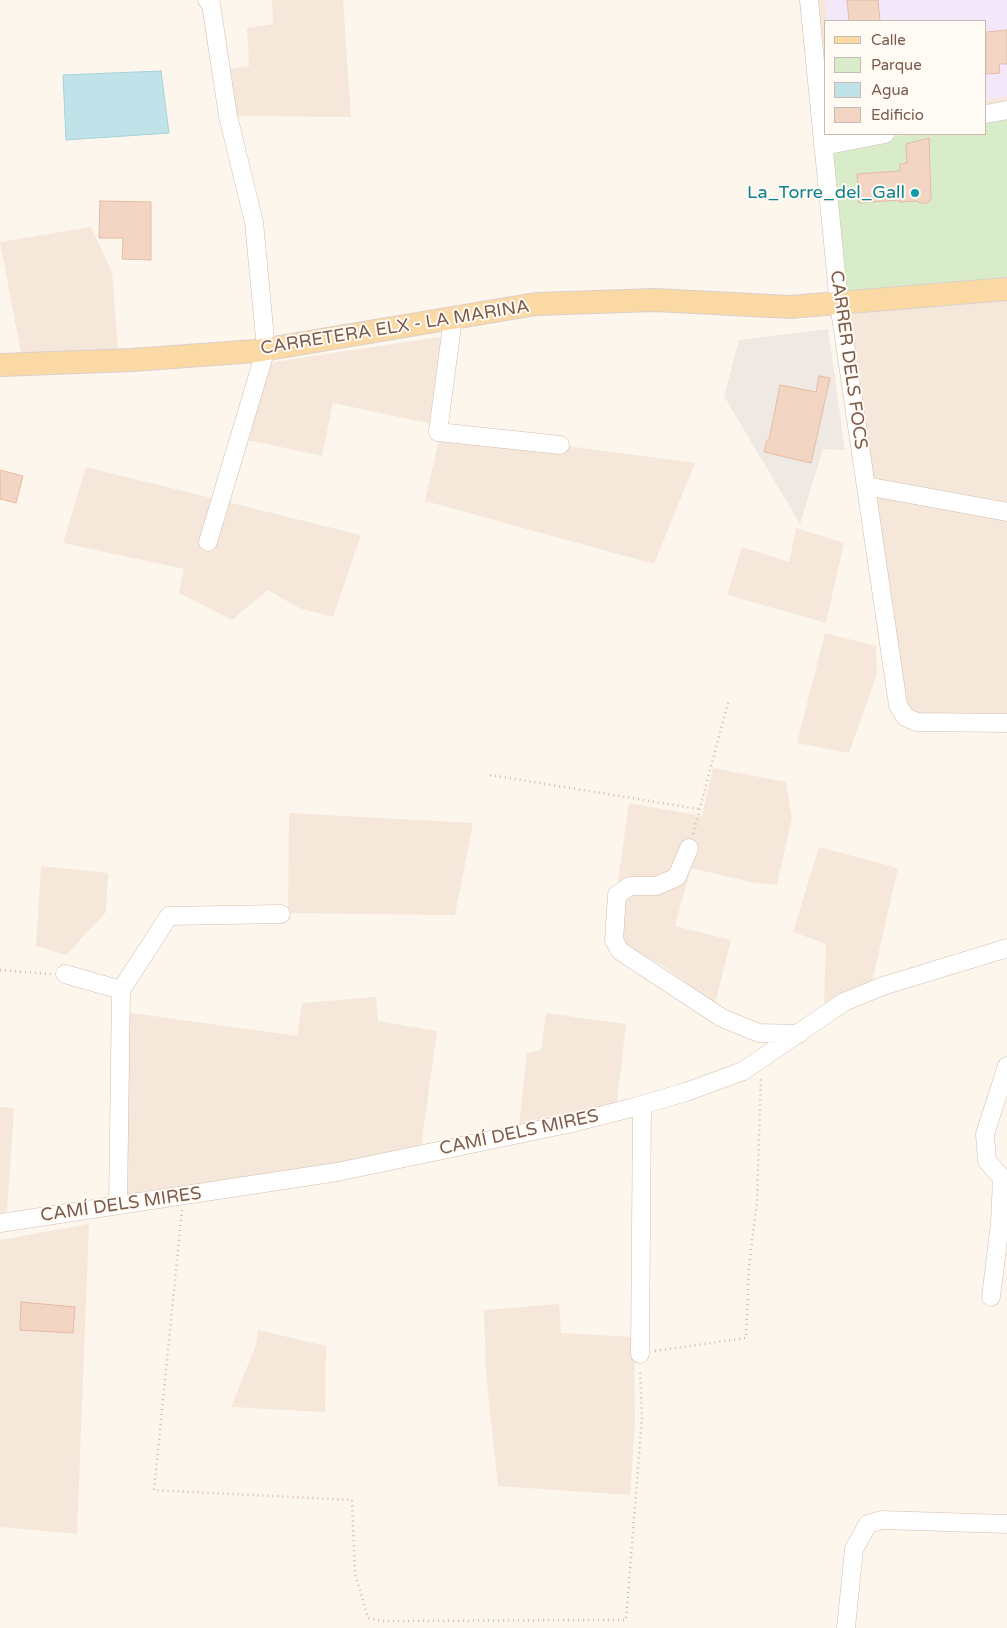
<!DOCTYPE html>
<html>
<head>
<meta charset="utf-8">
<style>
  body { margin:0 }
  #map { position:relative; width:1007px; height:1628px; overflow:hidden; background:#fdf6ec; font-family:"Varela Round",sans-serif }
  canvas { display:block }
  .legend { position:absolute; left:824px; top:20px; width:162px; height:115px; box-sizing:border-box; background:#fffaf3; border:1px solid #cabbb1; margin:0; padding:6px 9px; list-style:none; font-size:15px; color:#7a5c4d }
  .legend li { display:flex; align-items:center; gap:10px; height:25px }
  .legend b { width:25px; border:1px solid #cabbb1 }
</style>
</head>
<body>
<div id="map">
<canvas width="1007" height="1628"></canvas>
<ul class="legend">
<li><b style="height:6px;background:#fbd9a5"></b>Calle</li>
<li><b style="height:14px;background:#d8ecc9"></b>Parque</li>
<li><b style="height:14px;background:#bfe3e8"></b>Agua</li>
<li><b style="height:14px;background:#f3d5c3"></b>Edificio</li>
</ul>
</div>
<script>
const ctx = document.querySelector('canvas').getContext('2d');
ctx.lineJoin = 'round';
function fillPath(path, color) { ctx.fillStyle = color; ctx.fill(path, 'evenodd'); }
const toPath = rows => new Path2D(rows.map(r => 'M' + r).join(''));
function stroke(path, color, width, dash) { ctx.strokeStyle = color; ctx.lineWidth = width; ctx.lineCap = dash ? 'butt' : 'round'; ctx.setLineDash(dash || []); ctx.stroke(path); }
function write(font, color, halo, rows, align = 'center') {
  ctx.font = font + ' "Varela Round",sans-serif'; ctx.lineWidth = 4; ctx.setLineDash([]); ctx.textBaseline = 'middle'; ctx.strokeStyle = halo; ctx.fillStyle = color; for (const [text, x, y, turn = 0] of rows) {
    ctx.save(); ctx.translate(x, y); ctx.rotate((+turn || 0) * Math.PI / 180); ctx.textAlign = isNaN(turn) ? turn : align; if (halo) ctx.strokeText(text, 0, 0); ctx.fillText(text, 0, 0); ctx.restore();
  }
}
fillPath(toPath([
  [272,0,343,0,351,117,237,116,230,69,249,66,247,28,273,24],
  [799,0,1007,0,1007,730,916,730,898,723,889,701,832,317],
  [826,21,986,21,986,134,826,134],
  [91,227,112,272,118,349,21,354,0,242],
  [445,336,432,424,333,403,322,456,248,440,268,363],
  [439,439,560,445,695,463,654,564,425,501],
  [86,467,361,535,333,617,299,608,268,590,232,620,179,593,184,569,63,543],
  [796,528,844,543,826,623,727,595,742,547,789,562],
  [825,633,876,646,877,674,849,753,797,743],
  [713,768,786,782,792,818,777,885,750,882,691,868,675,926,731,940,715,1004,665,967,622,943,627,894,618,880,629,803,702,816],
  [289,813,473,823,455,915,288,913],
  [819,847,898,868,872,982,824,1003,826,944,793,932],
  [41,866,108,873,106,912,66,955,36,946],
  [376,997,378,1021,437,1031,421,1147,291,1172,124,1198,125,1012,297,1036,302,1003],
  [546,1013,626,1024,617,1102,519,1125,527,1053,541,1050],
  [0,1107,14,1108,7,1212,0,1213],
  [89,1224,77,1534,0,1527,0,1240],
  [559,1304,561,1333,634,1337,635,1424,630,1495,498,1486,486,1373,484,1310],
  [258,1330,326,1346,325,1412,231,1407,256,1345]
]), '#f5e8da');
fillPath(toPath([
  [828,329,845,450,823,449,800,524,724,396,739,340]
]), '#efe9e4');
fillPath(toPath([
  [825,0,1007,0,1007,96,986,100,986,21,827,21]
]), '#f3e8fa');
fillPath(toPath([
  [1007,117,1007,280,844,293,828,148,911,134,986,134,986,121]
]), '#d8ecc9');
const water = toPath([
  [161,71,169,133,66,140,63,75,161,71]
]);
fillPath(water, '#bfe3e8');
stroke(water, '#a5d3da', 1);
const building = toPath([
  [847,0,878,0,880,21,849,21,847,0],
  [1007,30,1007,64,999,64,1000,73,986,74,986,32,1007,30],
  [929,138,931,200,927,203,920,203,917,201,899,202,899,200,859,203,857,174,900,171,900,164,907,163,906,144,929,138],
  [100,201,151,202,151,260,122,259,123,238,99,238,100,201],
  [819,376,830,378,811,463,764,452,767,440,769,440,780,385,816,392,819,376],
  [0,470,23,476,16,503,0,499,0,470],
  [21,1302,75,1307,73,1333,20,1330,21,1302]
]);
fillPath(building, '#f3d5c3');
stroke(building, '#e6bba3', 1);
const minor = toPath([
  [207,0,211,4,228,116,254,222,266,349,208,542],
  [809,0,839,303,898,705,905,717,917,722,1007,723],
  [986,114,1007,110],
  [823,146,885,134],
  [453,318,438,432,560,445],
  [866,486,1007,512],
  [689,848,677,877,656,886,630,886,617,895,614,940,620,951,722,1018,759,1033,799,1034],
  [65,974,121,990],
  [118,1205,121,990,169,916,281,914],
  [0,1223,337,1172,572,1123,631,1108,686,1092,743,1071,844,1002,883,986,1007,948],
  [991,1297,1000,1224,1002,1178,987,1161,985,1134,1007,1066],
  [640,1354,642,1105],
  [846,1628,854,1549,868,1524,882,1520,1007,1524]
]);
const major = toPath([
  [0,365,132,360,256,351,536,304,655,300,790,307,1007,289]
]);
stroke(minor, '#d1beb0', 19);
stroke(major, '#dad1cd', 24);
stroke(toPath([
  [490,775,699,809],
  [693,834,729,699],
  [0,970,51,974],
  [182,1210,154,1490,352,1500,355,1574,368,1618,382,1621,626,1620,642,1417,640,1369],
  [655,1351,746,1338,749,1267,757,1201,761,1076]
]), '#d9b8a5', 2.5, [1, 4]);
stroke(minor, '#fff', 18);
stroke(major, '#fbd9a5', 22);
for (const [x, y, r, color] of [
  [915,193,5,"#0f9aa8"]
]) { const dot = new Path2D(); dot.arc(x, y, r, 0, 2 * Math.PI); ctx.fillStyle = color; ctx.fill(dot); stroke(dot, '#fffaf3', 2); }
write('18px', '#0d838f', '#fffaf3', [
  ["La_Torre_del_Gall",905,193]
], 'right');
write('18px', '#7a5c4d', '#fffaf3', [
  ["CARRETERA ELX - LA MARINA",395,328,-9],
  ["CARRER DELS FOCS",848,360,82],
  ["CAMÍ DELS MIRES",519,1133,-12],
  ["CAMÍ DELS MIRES",121,1205,-8]
]);
</script>
</body>
</html>
